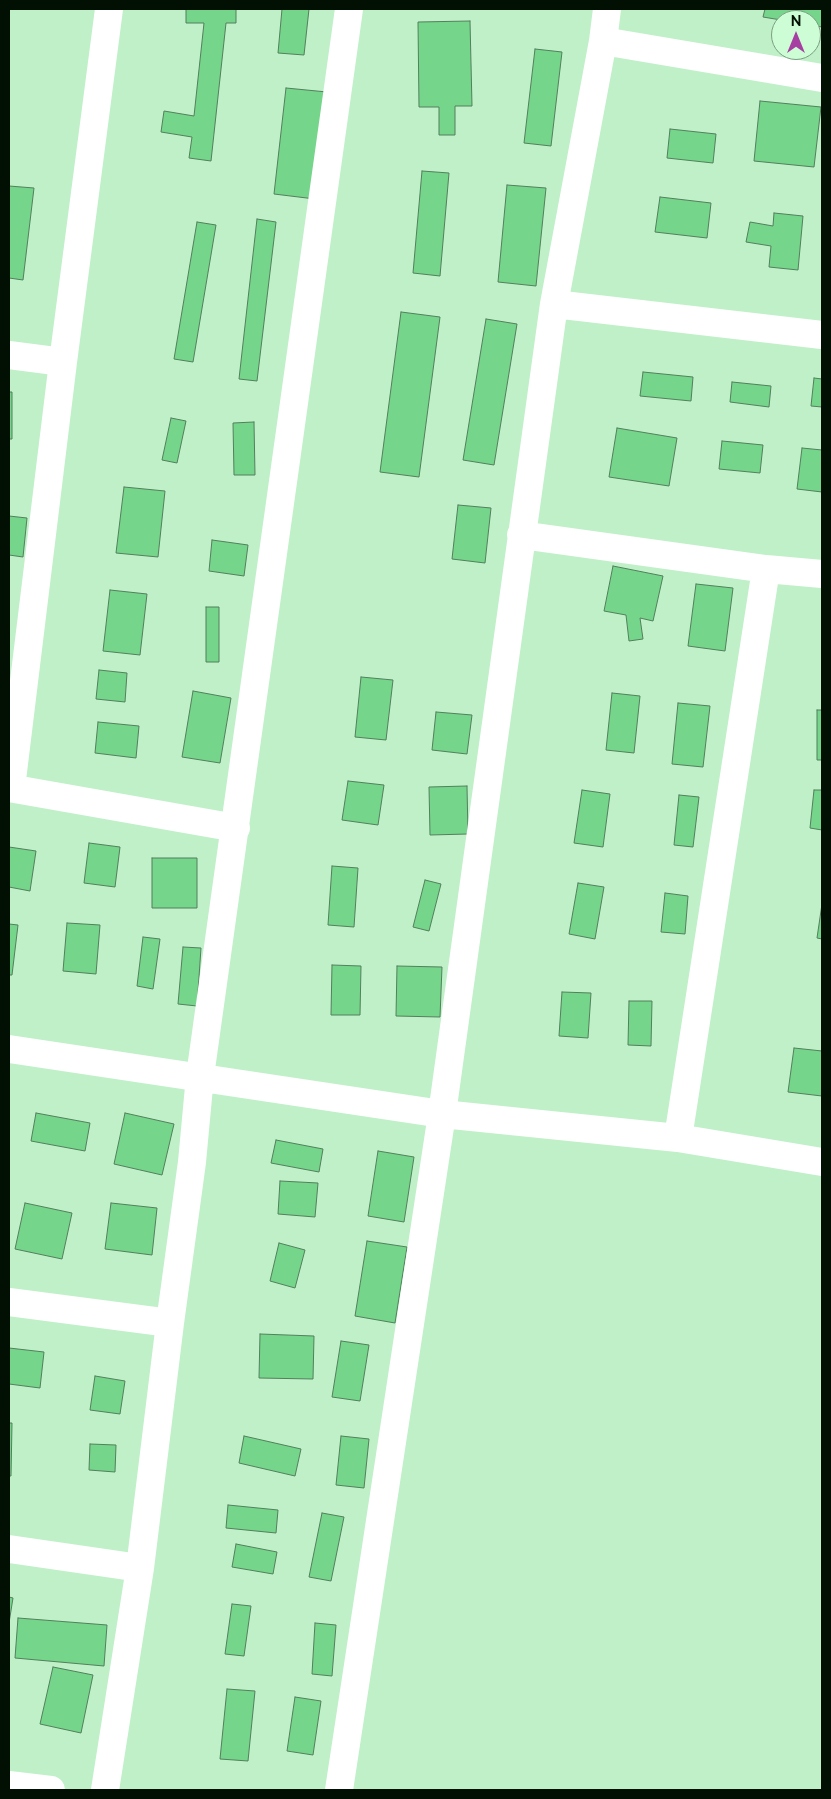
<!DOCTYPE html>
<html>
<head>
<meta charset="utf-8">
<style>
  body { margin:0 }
  #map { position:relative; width:831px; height:1799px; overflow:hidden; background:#bff0c8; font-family:Raleway,sans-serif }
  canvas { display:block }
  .frame { position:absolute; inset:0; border:10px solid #021004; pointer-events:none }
  .north { position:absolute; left:771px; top:10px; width:50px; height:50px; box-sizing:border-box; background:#ccfdd5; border:1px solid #7b9e81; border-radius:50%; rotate:0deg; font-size:14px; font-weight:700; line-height:20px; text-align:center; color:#021004 }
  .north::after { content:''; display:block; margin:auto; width:18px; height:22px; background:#a73fa2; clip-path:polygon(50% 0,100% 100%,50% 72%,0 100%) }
</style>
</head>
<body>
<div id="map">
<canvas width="831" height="1799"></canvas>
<div class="frame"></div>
<div class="north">N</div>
</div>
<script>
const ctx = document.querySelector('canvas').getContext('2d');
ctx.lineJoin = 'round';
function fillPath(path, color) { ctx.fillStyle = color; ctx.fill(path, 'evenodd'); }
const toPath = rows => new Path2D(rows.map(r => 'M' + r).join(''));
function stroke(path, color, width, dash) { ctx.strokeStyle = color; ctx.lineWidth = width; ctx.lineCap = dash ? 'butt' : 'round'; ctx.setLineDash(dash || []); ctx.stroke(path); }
const building = toPath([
  [186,9,236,9,236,23,226,23,211,161,189,158,192,137,161,132,164,111,194,116,204,23,186,23,186,9],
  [282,9,309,9,304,55,278,53,282,9],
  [765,9,822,9,822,27,811,25,811,20,781,20,763,17,765,9],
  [470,21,472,106,455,106,455,135,439,135,439,107,419,107,418,22,470,21],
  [535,49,562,52,551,146,524,143,535,49],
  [286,88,327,92,315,199,274,194,286,88],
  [760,101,821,107,814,167,754,161,760,101],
  [670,129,716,134,713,163,667,158,670,129],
  [422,171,449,173,440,276,413,273,422,171],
  [507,185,546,188,536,286,498,282,507,185],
  [9,186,34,188,23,280,9,278,9,186],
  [660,197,711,203,707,238,655,232,660,197],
  [774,213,803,216,798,270,769,267,771,246,746,242,750,222,773,226,774,213],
  [257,219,276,222,257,381,239,379,257,219],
  [197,222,216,225,193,362,174,359,197,222],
  [401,312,440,317,419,477,380,472,401,312],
  [486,319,517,324,494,465,463,460,486,319],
  [643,372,693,377,691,401,640,396,643,372],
  [814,378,822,379,822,407,811,406,814,378],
  [732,382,771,386,769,407,730,402,732,382],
  [9,392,12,392,12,439,9,439,9,392],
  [171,418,186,421,177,463,162,460,171,418],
  [254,422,255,475,234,475,233,423,254,422],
  [617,428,677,438,669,486,609,477,617,428],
  [722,441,763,445,760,473,719,469,722,441],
  [802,448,822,450,822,492,797,489,802,448],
  [124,487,165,491,158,557,116,553,124,487],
  [458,505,491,508,485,563,452,559,458,505],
  [9,516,27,518,23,557,9,555,9,516],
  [212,540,248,545,244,576,209,571,212,540],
  [613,566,663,576,653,621,640,618,643,639,629,641,626,615,604,611,613,566],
  [696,584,733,588,725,651,688,646,696,584],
  [110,590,147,594,140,655,103,651,110,590],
  [206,607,219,607,219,662,206,662,206,607],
  [99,670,127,673,125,702,96,699,99,670],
  [361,677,393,680,386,740,355,737,361,677],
  [193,691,231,698,220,763,182,757,193,691],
  [612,693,640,696,634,753,606,750,612,693],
  [678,703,710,706,703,767,672,764,678,703],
  [817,710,822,710,822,760,817,760,817,710],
  [436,712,472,715,467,754,432,750,436,712],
  [98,722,139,726,136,758,95,753,98,722],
  [348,781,384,785,378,825,342,820,348,781],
  [467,786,468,834,430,835,429,787,467,786],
  [582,790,610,794,603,847,574,843,582,790],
  [814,790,822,790,822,830,810,828,814,790],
  [679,795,699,797,693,847,674,845,679,795],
  [89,843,120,847,115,887,84,883,89,843],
  [9,847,36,851,30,891,9,887,9,847],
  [152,858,197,858,197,908,152,908,152,858],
  [332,866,358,868,354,927,328,925,332,866],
  [425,880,441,884,429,931,413,927,425,880],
  [578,883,604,887,595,939,569,934,578,883],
  [665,893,688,896,685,934,661,932,665,893],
  [822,904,822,939,817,938,822,904],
  [67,923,100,925,96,974,63,971,67,923],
  [9,924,18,925,12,975,9,975,9,924],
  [143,937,160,939,153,989,137,986,143,937],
  [183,947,201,948,197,1006,178,1004,183,947],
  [332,965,361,966,360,1015,331,1015,332,965],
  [397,966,442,967,440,1017,396,1016,397,966],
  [562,992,591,993,588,1038,559,1036,562,992],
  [629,1001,652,1001,651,1046,628,1045,629,1001],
  [794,1048,822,1051,822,1096,788,1092,794,1048],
  [36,1113,90,1123,85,1151,31,1141,36,1113],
  [125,1113,174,1124,162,1175,114,1164,125,1113],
  [276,1140,323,1149,319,1172,271,1163,276,1140],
  [378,1151,414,1157,404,1222,368,1216,378,1151],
  [280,1181,318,1183,315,1217,278,1214,280,1181],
  [25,1203,72,1213,62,1259,15,1249,25,1203],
  [111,1203,157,1208,152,1255,105,1249,111,1203],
  [367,1241,407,1247,395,1323,355,1316,367,1241],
  [279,1243,305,1250,295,1288,270,1281,279,1243],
  [260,1334,314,1336,313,1379,259,1378,260,1334],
  [341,1341,369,1345,360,1401,332,1397,341,1341],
  [9,1348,44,1352,40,1388,9,1384,9,1348],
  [95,1376,125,1381,120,1414,90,1410,95,1376],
  [9,1423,12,1423,11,1476,9,1476,9,1423],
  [244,1436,301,1449,295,1476,239,1463,244,1436],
  [341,1436,369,1439,364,1488,336,1485,341,1436],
  [90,1444,116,1445,115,1472,89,1470,90,1444],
  [228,1505,278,1510,276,1533,226,1528,228,1505],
  [322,1513,344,1517,331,1581,309,1577,322,1513],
  [236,1544,277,1552,273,1574,232,1567,236,1544],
  [9,1597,13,1598,9,1623,9,1597],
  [232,1604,251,1606,244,1656,225,1654,232,1604],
  [18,1618,107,1625,104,1666,15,1658,18,1618],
  [315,1623,336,1625,332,1676,312,1674,315,1623],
  [53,1667,93,1675,81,1733,40,1724,53,1667],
  [227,1689,255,1691,248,1761,220,1759,227,1689],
  [295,1697,321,1701,313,1755,287,1751,295,1697]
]);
fillPath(building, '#75d58b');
stroke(building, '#537f5c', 1);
stroke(toPath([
  [603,41,822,78],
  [554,304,822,335],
  [9,355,63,362],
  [521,535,766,569,822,574],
  [9,788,236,828],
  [11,788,63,362,109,9],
  [9,1049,442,1114,678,1138,822,1162],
  [678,1138,766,569],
  [9,1302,170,1323],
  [9,1549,140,1568],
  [9,1785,51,1790],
  [105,1790,140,1568,170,1323,192,1162,200,1076,349,9],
  [339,1790,442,1114,554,304,603,41,607,9]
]), '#fff', 28);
</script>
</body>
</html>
